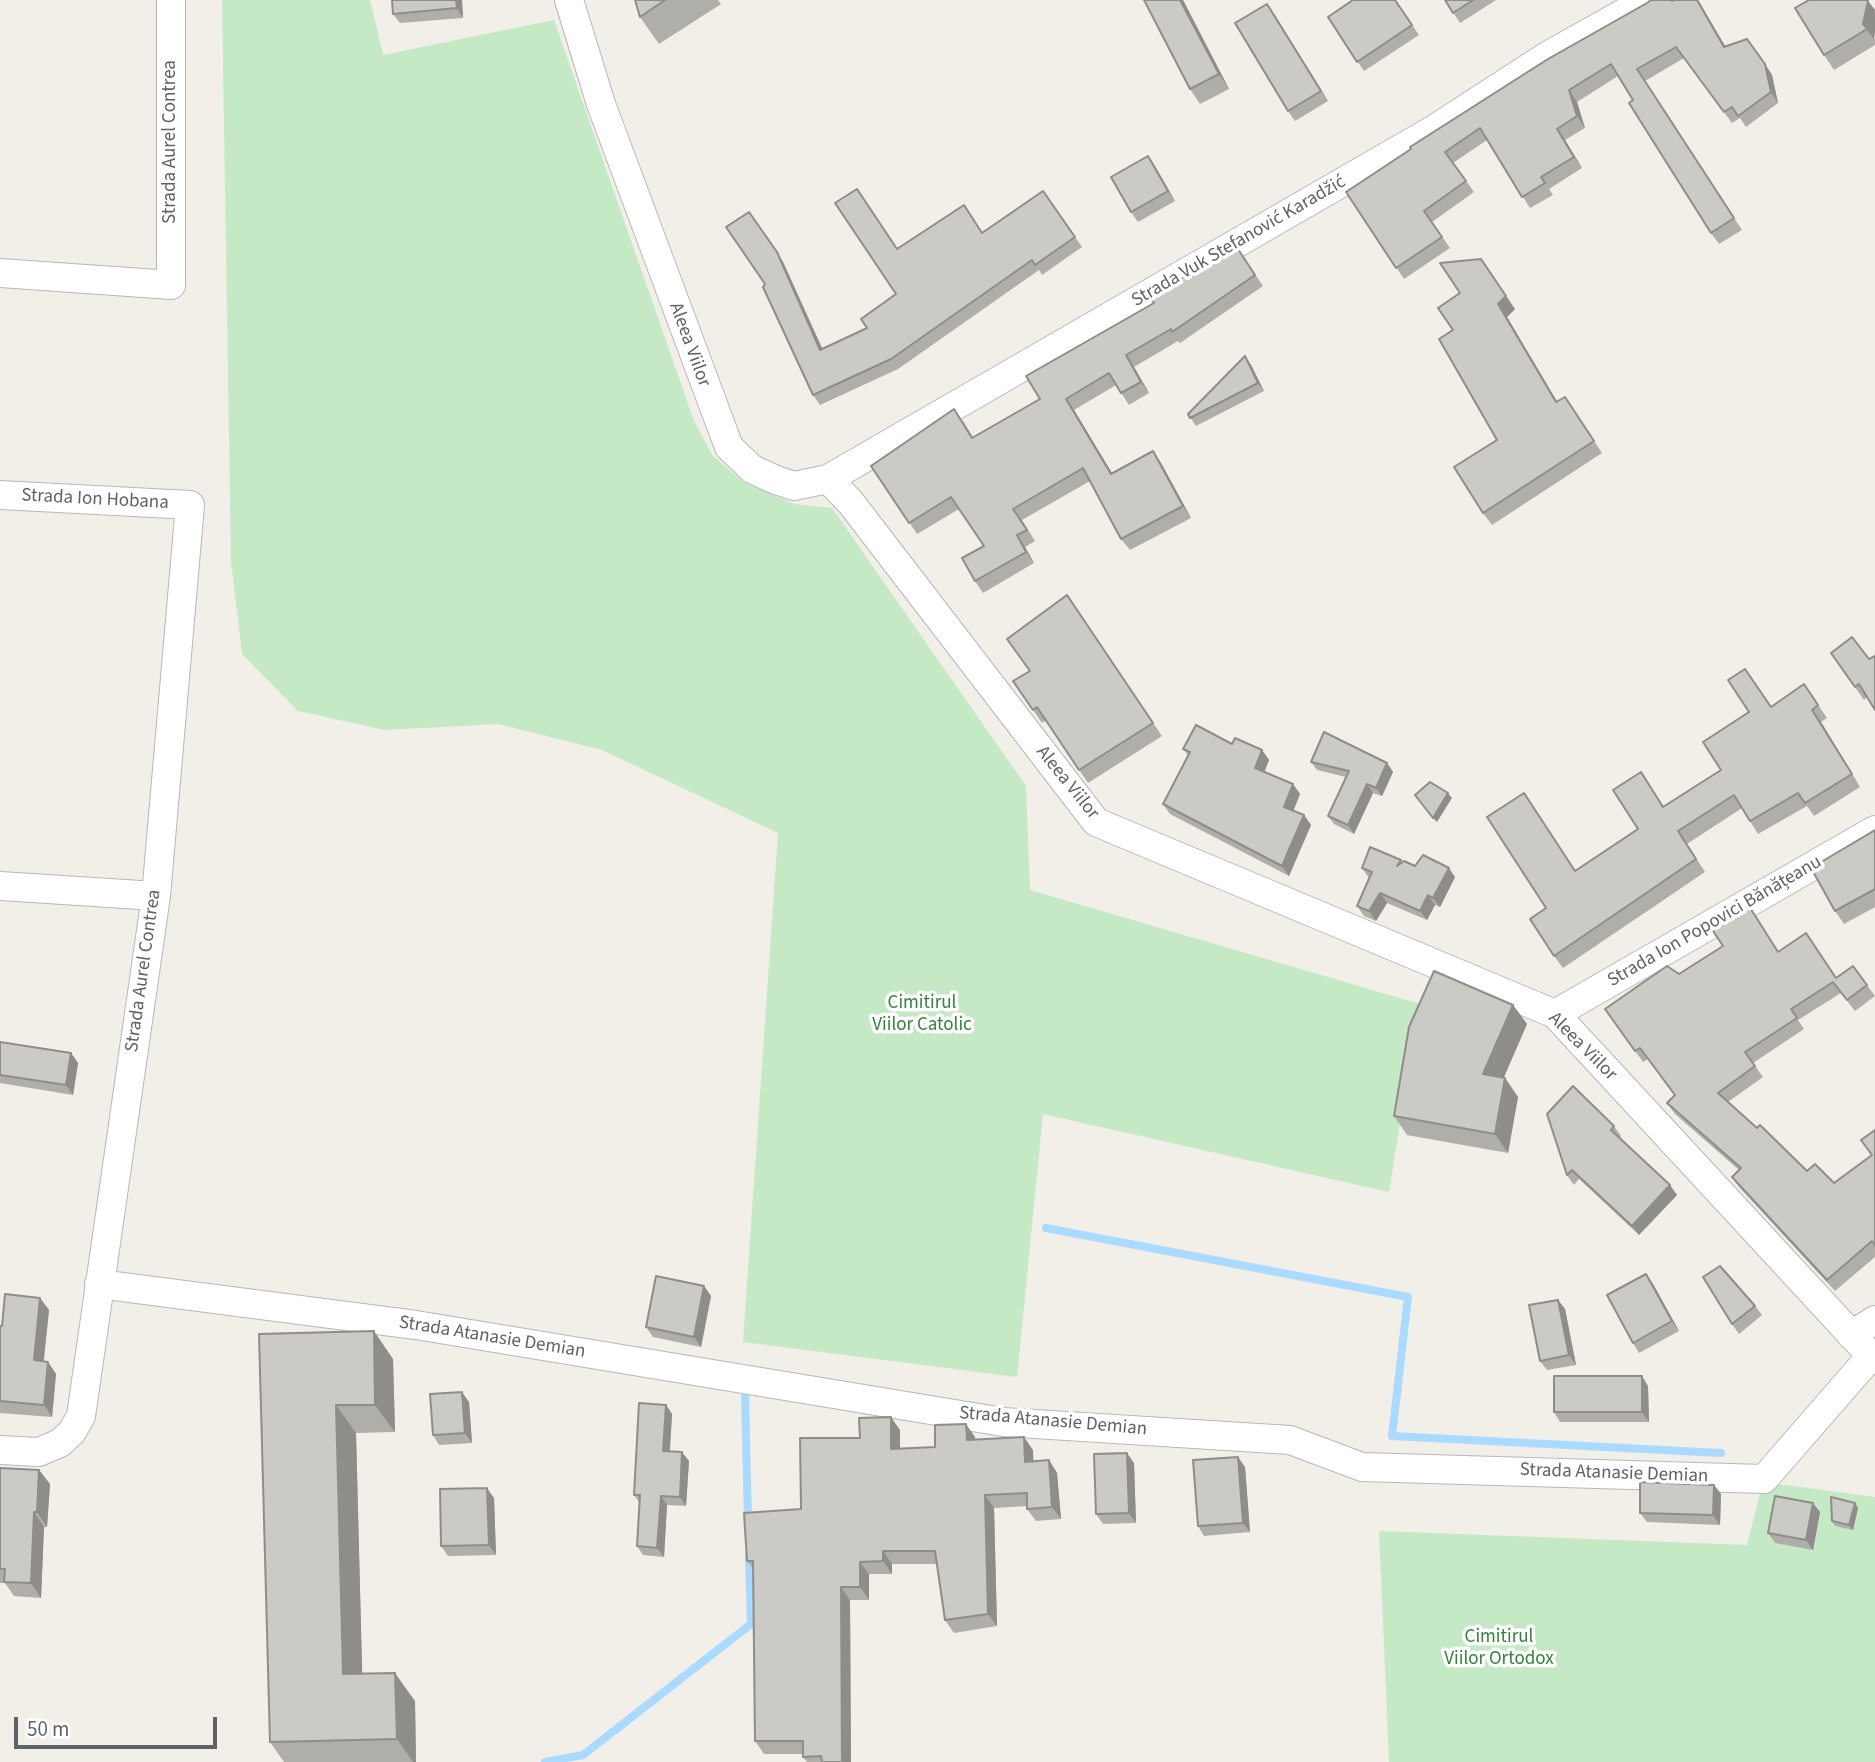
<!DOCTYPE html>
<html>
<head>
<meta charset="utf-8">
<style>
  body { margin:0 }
  #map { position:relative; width:1875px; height:1762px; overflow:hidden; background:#f1efe8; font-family:"Source Sans 3",sans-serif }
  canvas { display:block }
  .scale { position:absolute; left:14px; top:1717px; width:203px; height:32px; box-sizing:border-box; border:4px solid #5f6368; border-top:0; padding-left:9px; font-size:21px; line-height:24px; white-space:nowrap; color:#5f6368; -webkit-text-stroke:5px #fff; paint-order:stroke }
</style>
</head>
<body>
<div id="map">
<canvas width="1875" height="1762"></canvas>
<div class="scale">50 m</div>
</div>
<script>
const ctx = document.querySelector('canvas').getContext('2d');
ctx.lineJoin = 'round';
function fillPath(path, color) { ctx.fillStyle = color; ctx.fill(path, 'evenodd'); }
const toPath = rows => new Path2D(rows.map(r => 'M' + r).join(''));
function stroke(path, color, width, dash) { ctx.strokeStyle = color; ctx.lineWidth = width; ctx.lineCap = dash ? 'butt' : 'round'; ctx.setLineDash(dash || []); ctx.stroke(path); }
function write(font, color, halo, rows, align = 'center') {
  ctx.font = font + ' "Source Sans 3",sans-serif'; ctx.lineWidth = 7; ctx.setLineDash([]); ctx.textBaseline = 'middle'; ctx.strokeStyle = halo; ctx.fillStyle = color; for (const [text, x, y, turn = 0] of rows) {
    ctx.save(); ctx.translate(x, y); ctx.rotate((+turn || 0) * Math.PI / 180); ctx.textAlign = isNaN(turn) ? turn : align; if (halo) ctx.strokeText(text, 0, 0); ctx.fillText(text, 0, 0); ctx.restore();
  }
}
fillPath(toPath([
  [222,0,370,0,383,55,554,20,694,421,712,455,743,482,794,504,832,508,1026,786,1030,890,1427,1006,1412,1048,1389,1192,1043,1114,1017,1377,743,1342,778,833,602,750,498,724,385,730,298,711,242,654,231,561],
  [1763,1482,1875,1497,1875,1762,1389,1762,1379,1531,1747,1545]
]), '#c5e8c5');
stroke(toPath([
  [1046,1228,1408,1297,1392,1436,1721,1453],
  [745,1396,748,1522],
  [545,1762,583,1755,751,1624,749,1556]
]), '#aadaff', 8);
const minor = toPath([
  [569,0,601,104,729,447,752,469,776,480,794,486,828,479,851,503,1096,822,1555,1014,1875,1360],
  [0,273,171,285,171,0],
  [828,479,1433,130,1547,56,1647,0],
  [0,495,190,505,156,896,81,1416,72,1432,60,1443,39,1452,0,1450],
  [0,886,156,896],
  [1555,1014,1875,830],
  [99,1284,416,1325,1003,1422,1290,1440,1362,1467,1764,1479,1871,1356],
  [1851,1335,1875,1320]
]);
stroke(minor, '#b5b8bc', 30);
stroke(minor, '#fff', 28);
fillPath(toPath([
  [392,0,462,0,463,18,400,23,393,14],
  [635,0,718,0,721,4,659,44,640,17],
  [1144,0,1183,0,1229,89,1200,104,1190,89],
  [1395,0,1419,35,1364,71,1328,17],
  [1445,0,1496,0,1460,23],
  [1672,0,1698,0,1725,46,1747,39,1772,75,1778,103,1746,127,1740,118,1732,123,1684,58,1645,81,1742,230,1719,244,1711,233,1618,76,1577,102,1585,128,1565,140,1582,168,1549,189,1553,195,1530,208,1487,140,1453,163,1474,192,1432,222,1450,248,1404,279,1346,192],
  [1867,0,1875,10,1875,32,1874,38,1875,41,1875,45,1834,70,1824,55],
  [1274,14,1328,101,1295,121,1288,111],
  [1148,156,1175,201,1138,222,1131,212],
  [1043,191,1082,247,1042,275,1039,270,898,369,820,405,813,395,765,284,749,212,783,262,822,349,867,328,896,294,898,249,983,232],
  [1236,246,1263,286,1180,343,1178,341,1134,367,1149,393,1129,405,1116,385,1074,410,1112,473,1153,451,1161,463,1191,518,1130,550,1121,539,1090,481,1022,520,1035,541,1025,547,1034,563,983,593,975,581,984,546,959,509,917,534,871,466,963,421,973,437,1040,399,1154,303],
  [1515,309,1507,317,1557,402,1565,397,1602,453,1492,525,1483,513,1497,440,1453,330],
  [1245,356,1251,365,1264,391,1196,426,1188,414],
  [1067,595,1162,736,1088,783,1046,720,1042,723,1013,681,1030,671],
  [1852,637,1867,697,1864,700,1831,653],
  [1804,684,1827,718,1821,722,1860,787,1814,816,1807,806,1758,834,1742,808,1687,844,1705,872,1563,968,1554,956,1546,908,1533,806,1575,871,1638,829,1641,772,1664,807,1721,770,1771,707],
  [1232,744,1262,750,1269,760,1264,772,1293,784,1300,794,1293,811,1304,815,1311,825,1289,876,1170,814,1163,804,1188,755,1183,749],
  [1311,762,1387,763,1393,772,1382,796,1373,793,1354,834,1334,824,1328,816,1346,777,1317,770],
  [1875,830,1875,907,1844,924,1835,911],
  [1403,862,1455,877,1440,907,1435,905,1427,920,1387,903,1376,921,1364,916,1357,906,1369,878,1362,868],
  [1779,951,1836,978,1853,966,1875,996,1855,1011,1841,993,1798,1020,1804,1029,1753,1063,1763,1077,1728,1102,1807,1171,1834,1183,1872,1155,1875,1130,1875,1257,1835,1291,1740,1188,1732,1177,1739,1170,1675,1114,1667,1103,1674,1095,1648,1059,1643,1062,1605,1009,1679,974],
  [1513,1005,1527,1024,1504,1077,1518,1097,1508,1153,1407,1135,1394,1116],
  [0,1042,71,1053,78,1063,73,1095,0,1083],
  [1614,1126,1621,1136,1620,1138,1677,1195,1639,1235,1579,1179,1574,1185,1567,1175],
  [1646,1274,1653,1284,1679,1331,1639,1353,1633,1343],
  [704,1286,711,1296,701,1347,653,1337,646,1327],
  [40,1298,49,1310,44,1361,48,1362,56,1374,52,1417,0,1413,0,1326,2,1326],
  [1558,1300,1565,1309,1576,1365,1547,1370,1540,1361],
  [1755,1306,1762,1315,1739,1334,1732,1324],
  [259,1334,393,1359,395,1432,356,1433,362,1674,415,1701,416,1762,284,1762,270,1742],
  [1648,1386,1649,1422,1560,1422,1554,1412],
  [469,1402,472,1443,439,1445,433,1435],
  [666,1405,672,1414,670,1452,689,1461,686,1506,667,1505,664,1557,643,1555,637,1546,639,1502,634,1495],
  [900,1430,900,1449,935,1447,975,1437,975,1439,1033,1450,1033,1461,1049,1460,1057,1473,1061,1519,1036,1521,1027,1509,1027,1506,994,1508,997,1626,954,1633,945,1620,937,1564,892,1564,892,1574,869,1574,869,1600,850,1600,851,1762,807,1762,803,1757,803,1754,764,1754,755,1741,754,1570,747,1561,801,1509,860,1438],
  [1134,1463,1136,1523,1103,1524,1096,1514],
  [1245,1467,1250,1532,1204,1536,1198,1526],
  [0,1468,39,1470,50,1484,47,1527,44,1527,41,1598,14,1596,5,1583,0,1583],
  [1714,1485,1721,1494,1720,1525,1647,1522,1640,1513],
  [494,1498,496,1555,448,1556,441,1546],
  [1855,1503,1858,1508,1853,1530,1835,1526,1832,1521],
  [1820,1512,1813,1550,1775,1543,1768,1533]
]), '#afaea9');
fillPath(toPath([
  [456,0,462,0,463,18,457,8],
  [1180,0,1183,0,1229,89,1219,74],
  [1697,0,1698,0,1732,58,1724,47],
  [1868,1,1875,10,1875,32,1874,38,1875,41,1863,24],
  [1267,4,1274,14,1328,101,1321,91],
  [1765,64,1772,75,1778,103,1771,92],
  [1569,90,1577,102,1585,128,1577,116],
  [1557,129,1565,140,1582,168,1574,157],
  [1148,156,1155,166,1175,201,1168,191],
  [777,252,783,262,827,359,820,350],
  [1481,259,1515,309,1507,317,1565,415,1556,402,1498,304],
  [1126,355,1134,367,1149,393,1141,382],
  [1245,356,1251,365,1264,391,1258,383],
  [1066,399,1074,410,1119,485,1111,474],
  [1153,451,1161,463,1191,518,1183,506],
  [1017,535,1025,547,1034,563,1026,552],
  [1812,710,1821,722,1860,787,1852,774],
  [1262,750,1269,760,1262,778,1255,768],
  [1387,763,1393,772,1382,796,1376,788],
  [1293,784,1300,794,1291,817,1284,807],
  [1367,784,1373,793,1354,834,1348,825],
  [1448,793,1452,798,1437,822,1433,818],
  [1304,815,1311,825,1289,876,1282,866],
  [1449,868,1455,877,1440,907,1433,898],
  [1380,893,1387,903,1376,921,1369,911],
  [1428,895,1435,905,1427,920,1420,911],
  [1513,1005,1527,1024,1497,1093,1483,1074],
  [71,1053,78,1063,73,1095,66,1085],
  [1505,1078,1518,1097,1508,1153,1495,1134],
  [1670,1185,1677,1195,1639,1235,1632,1226],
  [1646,1274,1653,1284,1679,1331,1672,1321],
  [704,1286,711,1296,701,1347,694,1337],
  [40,1298,49,1310,42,1373,34,1360],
  [1558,1300,1565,1309,1576,1365,1569,1355],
  [374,1331,393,1359,395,1432,375,1405],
  [48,1362,56,1374,52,1417,44,1405],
  [1642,1376,1648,1386,1649,1422,1642,1412],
  [462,1392,469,1402,472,1443,465,1433],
  [336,1405,356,1433,363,1702,343,1674],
  [666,1405,672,1414,669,1460,663,1451],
  [891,1417,900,1430,900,1462,891,1449],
  [966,1424,975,1437,976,1453,967,1440],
  [1024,1437,1033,1450,1034,1475,1025,1462],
  [682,1452,689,1461,686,1506,680,1497],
  [1127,1453,1134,1463,1136,1523,1129,1513],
  [1238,1457,1245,1467,1250,1532,1243,1523],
  [1049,1460,1057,1473,1061,1519,1052,1507],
  [39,1470,50,1484,47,1527,37,1512],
  [1714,1485,1721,1494,1720,1525,1713,1515],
  [487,1488,494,1498,496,1555,489,1545],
  [985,1495,994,1508,997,1626,988,1614],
  [661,1496,667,1505,664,1557,657,1548],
  [1813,1503,1820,1512,1813,1550,1806,1540],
  [1855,1503,1858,1508,1853,1530,1849,1525],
  [34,1512,44,1527,41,1598,31,1583],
  [883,1551,892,1564,892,1574,883,1561],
  [860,1562,869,1574,869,1600,860,1587],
  [841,1587,850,1600,851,1762,842,1762],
  [395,1673,415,1701,416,1762,413,1762,397,1739]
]), '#8f8d8a');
const building = toPath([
  [392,0,456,0,457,8,393,14,392,0],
  [635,0,665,0,640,17,635,0],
  [1144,0,1180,0,1219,74,1190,89,1144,0],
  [1353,0,1395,0,1412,25,1357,62,1328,17,1353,0],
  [1445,0,1473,0,1453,13,1445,0],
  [1651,0,1671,0,1672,1,1674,0,1697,0,1724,47,1747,39,1765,64,1771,92,1738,116,1732,107,1724,112,1676,47,1637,69,1734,218,1711,233,1629,103,1633,100,1611,64,1569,90,1577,116,1557,129,1574,157,1541,177,1545,183,1522,197,1480,128,1445,152,1466,181,1424,211,1442,237,1396,268,1346,192,1411,149,1410,147,1548,59,1647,3,1651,0],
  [1809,0,1867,0,1868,1,1863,24,1867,29,1824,55,1795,8,1809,0],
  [1267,4,1321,91,1288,111,1235,23,1267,4],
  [1148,156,1168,191,1131,212,1111,177,1148,156],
  [857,189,897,249,964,205,982,233,1043,191,1075,237,1035,265,1032,260,891,359,813,395,763,287,765,284,726,227,749,212,777,252,820,350,867,328,861,319,896,294,835,203,857,189],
  [1236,246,1255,275,1172,332,1171,329,1126,355,1141,382,1121,393,1109,373,1066,399,1111,474,1153,451,1183,506,1121,539,1083,468,1013,509,1027,530,1017,535,1026,552,975,581,962,558,984,546,951,497,909,523,871,466,954,409,972,438,1040,399,1026,376,1154,303,1150,297,1236,246],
  [1481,259,1506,296,1498,304,1556,402,1565,397,1594,441,1483,513,1454,467,1497,440,1439,339,1453,330,1438,308,1460,293,1440,263,1481,259],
  [1245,356,1258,383,1190,418,1188,414,1245,356],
  [1067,595,1153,723,1079,770,1037,707,1033,710,1013,681,1030,671,1007,639,1067,595],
  [1852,637,1869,659,1875,656,1875,710,1859,684,1855,687,1831,653,1852,637],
  [1745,669,1771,707,1804,684,1818,705,1812,710,1852,774,1805,803,1798,793,1750,821,1734,795,1678,831,1696,859,1554,956,1530,919,1546,908,1487,817,1524,793,1575,871,1638,829,1613,790,1641,772,1663,807,1721,770,1703,742,1749,712,1728,680,1745,669],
  [1196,725,1232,744,1235,738,1262,750,1255,768,1293,784,1284,807,1304,815,1282,866,1163,804,1190,752,1183,749,1196,725],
  [1324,732,1387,763,1376,788,1367,784,1348,825,1328,816,1349,771,1311,762,1324,732],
  [1430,782,1448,793,1433,818,1415,795,1430,782],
  [1875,830,1875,889,1835,911,1811,868,1875,830],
  [1370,847,1401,860,1397,866,1404,861,1415,866,1423,855,1449,868,1433,898,1428,895,1420,911,1380,893,1369,911,1357,906,1372,872,1362,868,1370,847],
  [1749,906,1778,952,1806,933,1836,978,1853,966,1867,985,1847,1000,1833,982,1791,1009,1797,1018,1745,1052,1755,1066,1718,1093,1757,1128,1760,1125,1807,1171,1815,1164,1834,1183,1872,1155,1861,1140,1875,1130,1875,1245,1872,1241,1827,1280,1732,1177,1741,1168,1667,1103,1675,1095,1640,1048,1635,1051,1605,1009,1667,966,1679,974,1723,946,1711,928,1749,906],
  [1434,971,1513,1005,1483,1074,1505,1078,1495,1134,1394,1116,1409,1027,1434,971],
  [0,1042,71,1053,66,1085,0,1075,0,1042],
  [1573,1086,1614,1126,1611,1130,1670,1185,1632,1226,1572,1170,1567,1175,1547,1114,1573,1086],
  [1720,1266,1755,1306,1732,1324,1703,1277,1720,1266],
  [1646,1274,1672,1321,1633,1343,1607,1295,1646,1274],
  [656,1276,704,1286,694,1337,646,1327,656,1276],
  [5,1294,40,1298,34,1360,48,1362,44,1405,0,1401,0,1326,2,1326,5,1294],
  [1558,1300,1569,1355,1540,1361,1529,1305,1558,1300],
  [374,1331,375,1405,336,1405,343,1674,395,1673,397,1739,270,1742,259,1334,374,1331],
  [1554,1376,1642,1376,1642,1412,1554,1412,1554,1376],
  [462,1392,465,1433,433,1435,430,1394,462,1392],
  [639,1403,666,1405,663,1451,682,1452,680,1497,661,1496,657,1548,637,1546,640,1495,634,1495,639,1403],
  [891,1417,891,1449,935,1447,935,1425,966,1424,967,1440,1024,1437,1025,1462,1049,1460,1052,1507,1027,1509,1027,1493,985,1495,988,1614,945,1620,935,1551,883,1551,883,1561,860,1562,860,1587,841,1587,842,1762,822,1762,821,1756,803,1757,803,1741,755,1741,753,1561,747,1561,744,1513,801,1509,800,1438,860,1438,859,1418,891,1417],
  [1127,1453,1129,1513,1096,1514,1094,1454,1127,1453],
  [1238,1457,1243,1523,1198,1526,1193,1460,1238,1457],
  [0,1468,39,1470,37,1512,34,1512,31,1583,4,1582,5,1569,0,1569,0,1468],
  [1640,1482,1714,1485,1713,1515,1640,1513,1640,1482],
  [487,1488,489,1545,441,1546,440,1489,487,1488],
  [1775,1496,1813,1503,1806,1540,1768,1533,1775,1496],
  [1831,1497,1855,1503,1849,1525,1832,1521,1831,1497]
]);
fillPath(building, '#cccac5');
stroke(building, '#8f8d8a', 2);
write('19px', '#5f6368', '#fff', [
  ["Strada Aurel Contrea",171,142,-90],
  ["Strada Vuk Stefanović Karadžić",1239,242,-30],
  ["Aleea Viilor",689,345,70],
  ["Strada Ion Hobana",95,500,3],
  ["Aleea Viilor",1067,783,51],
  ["Strada Ion Popovici Bănățeanu",1715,922,-30],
  ["Strada Aurel Contrea",144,971,-82],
  ["Aleea Viilor",1582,1047,45],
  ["Strada Atanasie Demian",492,1338,9],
  ["Strada Atanasie Demian",1053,1422,5],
  ["Strada Atanasie Demian",1614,1474,2]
]);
write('19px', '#348238', '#fff', [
  ["Cimitirul",922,1004],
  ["Viilor Catolic",922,1026],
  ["Cimitirul",1499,1638],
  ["Viilor Ortodox",1499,1660]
]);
</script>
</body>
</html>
